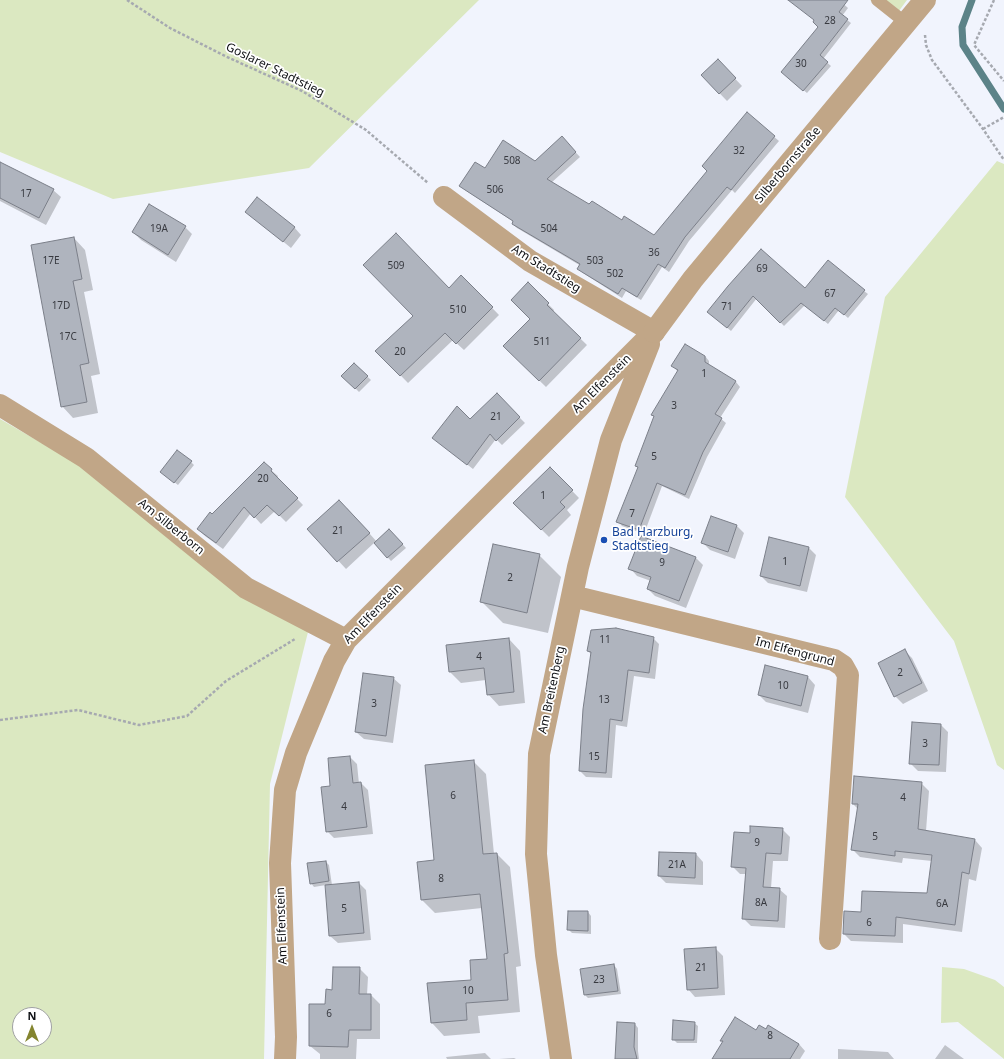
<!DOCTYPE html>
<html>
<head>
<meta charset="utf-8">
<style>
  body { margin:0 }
  #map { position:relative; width:1004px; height:1059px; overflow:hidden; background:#f1f4fd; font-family:"Noto Sans",sans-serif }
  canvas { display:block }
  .north { position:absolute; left:12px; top:1007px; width:40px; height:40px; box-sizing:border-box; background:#fff; border:1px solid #9fa0a2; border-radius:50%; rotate:0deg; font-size:11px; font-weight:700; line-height:16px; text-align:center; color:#101216 }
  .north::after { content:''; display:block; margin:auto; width:14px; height:18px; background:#84852f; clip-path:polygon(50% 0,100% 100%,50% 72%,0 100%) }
</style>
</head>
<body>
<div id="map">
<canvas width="1004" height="1059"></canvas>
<div class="north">N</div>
</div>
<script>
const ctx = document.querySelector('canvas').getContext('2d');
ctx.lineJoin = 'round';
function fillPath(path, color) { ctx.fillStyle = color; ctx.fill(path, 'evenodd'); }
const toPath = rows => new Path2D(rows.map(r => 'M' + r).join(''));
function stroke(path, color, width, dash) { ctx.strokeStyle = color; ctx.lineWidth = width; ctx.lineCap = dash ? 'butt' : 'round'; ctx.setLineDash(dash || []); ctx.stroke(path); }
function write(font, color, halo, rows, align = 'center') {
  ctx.font = font + ' "Noto Sans",sans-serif'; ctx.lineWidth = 3.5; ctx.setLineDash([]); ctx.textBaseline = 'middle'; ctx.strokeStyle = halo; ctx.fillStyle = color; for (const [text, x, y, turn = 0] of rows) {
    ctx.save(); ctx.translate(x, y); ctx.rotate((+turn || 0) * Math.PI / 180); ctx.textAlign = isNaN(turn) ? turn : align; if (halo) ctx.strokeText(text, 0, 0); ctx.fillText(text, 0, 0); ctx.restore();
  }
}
fillPath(toPath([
  [0,0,479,0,309,168,113,199,0,152],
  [870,0,907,0,893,19],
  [997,161,1004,164,1004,770,997,765,954,641,845,497,885,297],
  [0,419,71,460,308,632,270,784,264,1059,0,1059],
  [20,1015,44,1015,44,1039,20,1039],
  [942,967,964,969,995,980,1004,987,1004,1059,958,1022,941,1023]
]), '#dbe8c1');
fillPath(toPath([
  [799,0,839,0,848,8,842,16,851,23,823,59,831,66,807,93,785,75,820,27],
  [725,68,742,86,727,101,702,75],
  [747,114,779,141,735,193,732,190,689,241,669,272,662,267,641,300,626,291,622,298,583,273,579,269,581,266,517,228,513,224,514,222,465,190,461,186,485,169,536,162,566,142,580,157,551,183,590,205,622,222,654,236,708,171],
  [0,163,53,190,61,197,46,225,0,201],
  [247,212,294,227,301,235,291,248],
  [185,227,192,234,176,262,141,240,133,232],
  [74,238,85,250,93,290,84,292,100,374,91,376,98,413,73,418,62,406],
  [461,276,499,315,464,350,453,340,408,383,377,351,449,289],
  [528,284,554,310,553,312,587,345,546,387,504,346,531,319],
  [728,287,864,291,868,294,848,318,839,310,828,324,805,305,784,326,757,298,731,331,712,315],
  [705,356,709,361,709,366,736,382,740,387,720,418,726,423,707,457,689,499,662,486,644,534,622,526,618,521,638,468,636,466,655,417,652,414,678,372,673,366],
  [354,364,371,380,359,392,343,376],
  [497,395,525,423,502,445,496,439,473,469,433,438,470,420],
  [191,462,194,465,178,485,165,475],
  [550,468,579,498,567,510,571,515,549,537,515,503],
  [271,470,278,476,277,478,303,505,286,522,275,511,261,524,251,513,223,549,205,536,198,529,212,515],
  [347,508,377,542,389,530,406,548,391,561,374,543,346,569,309,529],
  [737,526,744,533,735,559,710,550,702,542],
  [770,539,809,548,816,555,807,592,768,583,761,576],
  [539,555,561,577,548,633,503,623,482,602],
  [695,557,703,565,686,608,655,596,648,589,651,581,637,576,630,568],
  [653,638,659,644,655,679,634,676,627,727,616,725,612,778,586,777,580,771,591,654,588,651],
  [509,639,520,651,525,703,499,706,488,694,486,680,461,683,450,672],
  [905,651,912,658,928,691,903,704,895,696],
  [766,666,808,677,815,685,808,713,766,702,759,695],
  [393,678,401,685,393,743,364,739,356,732],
  [941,725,948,732,946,772,918,771,910,763],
  [350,757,357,764,359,784,361,783,368,790,373,834,334,838,327,831,332,787],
  [473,761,486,774,494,854,497,854,510,867,521,966,516,967,520,1012,478,1016,480,1033,444,1036,432,1023,472,981,488,960,482,908,435,913,422,900],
  [921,783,929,791,926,831,975,840,982,848,976,881,969,879,962,932,903,924,903,943,851,941,844,934,862,913,928,894,932,861,903,858,902,863,860,857,852,849,858,809,853,804],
  [782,829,790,837,788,861,773,861,771,888,779,889,787,896,785,928,751,926,743,918,746,874,740,874,732,866,751,834],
  [696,854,703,862,703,885,666,883,659,876],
  [326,862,329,865,332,885,359,883,366,890,371,940,338,943,330,936,326,885,314,887,311,883],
  [588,912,591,916,591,934,572,933,568,929],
  [715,948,723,956,725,995,695,997,688,989],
  [614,965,617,969,621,994,588,998,585,995],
  [359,968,368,977,367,995,371,995,380,1004,380,1039,357,1039,356,1059,320,1059,320,1054,310,1046,326,1005,333,991],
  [618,1023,635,1024,638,1028,638,1051,639,1059,614,1059,616,1058],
  [694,1023,698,1026,697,1043,677,1043,673,1039],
  [757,1031,799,1044,805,1051,800,1059,719,1059,723,1043,721,1041],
  [945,1045,964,1059,935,1059],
  [838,1049,888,1052,894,1059,838,1059],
  [485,1053,491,1059,447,1059,446,1057],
  [514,1058,516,1059,499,1059]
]), '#0003');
stroke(toPath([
  [972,0,962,27,963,45,1004,109]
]), '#5c8388', 7);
const building = toPath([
  [788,0,848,0,839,12,848,19,820,55,828,62,803,91,781,72,818,27,813,22,814,20,788,0],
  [718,59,736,78,719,94,701,75,718,59],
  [747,112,775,136,731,190,727,187,685,237,665,268,658,264,637,297,622,288,618,294,577,269,580,264,512,224,513,221,459,186,475,162,485,168,503,140,535,161,562,136,576,152,547,179,589,204,592,201,622,220,624,216,654,235,707,171,702,166,747,112],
  [0,162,54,189,39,218,0,198,0,162],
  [257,197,295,227,283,242,245,212,257,197],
  [149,204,186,226,168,255,132,232,149,204],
  [396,233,449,288,461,275,493,307,456,344,445,333,400,376,375,351,413,316,363,265,396,233],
  [74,237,82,279,73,281,89,363,80,365,87,402,61,407,31,245,74,237],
  [761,249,805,288,828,260,865,290,844,315,835,308,824,321,801,303,780,323,753,296,727,328,707,312,728,286,761,249],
  [528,282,549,303,547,305,581,338,539,381,503,346,530,319,511,300,528,282],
  [685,344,705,356,705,362,736,381,715,414,722,418,703,452,685,495,657,483,639,530,616,522,638,467,635,466,654,416,651,415,678,370,671,366,685,344],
  [354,363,368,376,355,389,341,376,354,363],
  [497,393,520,417,496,441,490,434,467,465,432,438,457,406,470,419,497,393],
  [177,450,192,461,174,483,160,472,177,450],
  [264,462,272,469,271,471,298,498,279,516,267,505,254,518,244,507,216,543,197,529,210,512,212,514,264,462],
  [550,467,573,490,560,502,565,507,541,530,513,503,550,467],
  [339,500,370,533,337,562,307,529,339,500],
  [711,516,737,525,728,552,701,543,711,516],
  [389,529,403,544,387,558,374,543,389,529],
  [641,536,696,557,679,601,647,589,651,577,628,569,641,536],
  [769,537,809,547,800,586,760,576,769,537],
  [493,544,540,554,527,613,480,602,493,544],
  [616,628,654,637,649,673,628,670,622,721,610,719,606,773,579,771,583,709,591,652,587,651,591,630,616,628],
  [509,638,514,692,487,695,484,668,449,672,446,645,509,638],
  [905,649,922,683,894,697,878,663,905,649],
  [765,665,808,676,801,706,758,695,765,665],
  [363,673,394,677,386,736,355,732,363,673],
  [912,722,941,724,939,765,909,764,912,722],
  [350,756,353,783,361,782,367,827,326,832,321,787,330,786,328,758,350,756],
  [474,760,483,854,497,853,508,953,504,954,508,1000,466,1003,467,1020,431,1023,427,983,471,980,470,960,487,959,480,894,421,900,417,862,434,860,425,765,474,760],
  [854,776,922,782,918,829,975,839,969,874,962,872,955,925,896,917,895,936,843,934,844,911,861,912,862,891,927,893,932,855,895,851,895,856,851,850,858,804,852,804,854,776],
  [750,826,783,828,781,854,766,853,763,887,780,888,778,921,742,919,746,868,731,867,734,832,750,833,750,826],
  [659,852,696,853,695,878,658,876,659,852],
  [326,861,329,881,310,884,307,863,326,861],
  [359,882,364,933,329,936,325,885,359,882],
  [568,911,588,911,588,931,567,930,568,911],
  [716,947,718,988,687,990,684,949,716,947],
  [614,964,618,991,584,995,580,969,614,964],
  [333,967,360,967,359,994,371,994,371,1030,349,1030,348,1047,309,1046,309,1004,325,1004,326,989,332,990,333,967],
  [735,1017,756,1030,759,1025,766,1029,768,1025,799,1044,790,1059,712,1059,723,1041,720,1041,735,1017],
  [673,1020,695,1022,694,1040,672,1040,673,1020],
  [617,1022,635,1023,634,1047,637,1059,615,1059,617,1022]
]);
fillPath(building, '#afb4be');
stroke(building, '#7b7f89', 1);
stroke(toPath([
  [127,0,170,28,225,56,302,91,366,130,428,183],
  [994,0,974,45,1004,81],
  [925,35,926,45,932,60,983,129,1004,160],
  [983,129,1004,117],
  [0,720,78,710,139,725,187,716,226,681,295,639]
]), '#a6a9b0', 2.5, [3, 2]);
stroke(toPath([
  [877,0,906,23]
]), '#c1a687', 12);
stroke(toPath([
  [444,197,530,261,654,332],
  [0,405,86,458,246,588,346,640],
  [572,596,834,660,843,666,848,675,830,939],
  [285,1059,286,1037,280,863,285,790,296,753,334,661,346,640,654,332],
  [561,1059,546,955,536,854,539,754,578,567,611,440,649,344]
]), '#c1a687', 22);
stroke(toPath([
  [654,332,693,279,925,0]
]), '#c1a687', 22);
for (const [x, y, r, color] of [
  [604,540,4,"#1a4fb4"]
]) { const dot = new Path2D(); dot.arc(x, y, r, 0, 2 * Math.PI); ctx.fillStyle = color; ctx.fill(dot); stroke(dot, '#fff', 1.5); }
write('10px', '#383a40', null, [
  ["28",830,21],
  ["30",801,64],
  ["32",739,151],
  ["508",512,161],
  ["506",495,190],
  ["17",26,194],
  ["19A",159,229],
  ["504",549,229],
  ["36",654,253],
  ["17E",51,261],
  ["503",595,261],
  ["509",396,266],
  ["69",762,269],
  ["502",615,274],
  ["67",830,294],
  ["17D",61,306],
  ["71",727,307],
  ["510",458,310],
  ["17C",68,337],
  ["511",542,342],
  ["20",400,352],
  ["1",704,374],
  ["3",674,406],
  ["21",496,417],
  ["5",654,457],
  ["20",263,479],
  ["1",543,496],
  ["7",632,514],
  ["21",338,531],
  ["1",785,562],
  ["9",662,563],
  ["2",510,578],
  ["11",605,640],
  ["4",479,657],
  ["2",900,673],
  ["10",783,686],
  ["13",604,700],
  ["3",374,704],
  ["3",925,744],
  ["15",594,757],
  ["6",453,796],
  ["4",903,798],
  ["4",344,807],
  ["5",875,837],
  ["9",757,843],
  ["21A",677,865],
  ["8",441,879],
  ["8A",761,903],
  ["6A",942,904],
  ["5",344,909],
  ["6",869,923],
  ["21",701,968],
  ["23",599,980],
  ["10",468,991],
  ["6",329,1014],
  ["8",770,1036]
]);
write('12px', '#101216', '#fff', [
  ["Goslarer Stadtstieg",275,70,26],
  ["Silberbornstraße",788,165,-50],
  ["Am Stadtstieg",546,269,32],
  ["Am Elfenstein",602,384,-45],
  ["Am Silberborn",171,527,39],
  ["Am Elfenstein",373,614,-46],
  ["Im Elfengrund",795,652,15],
  ["Am Breitenberg",552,690,-78],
  ["Am Elfenstein",282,926,-92]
]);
write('12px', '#164399', '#fff', [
  ["Bad Harzburg,",612,533],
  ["Stadtstieg",612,547]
], 'left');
</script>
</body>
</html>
